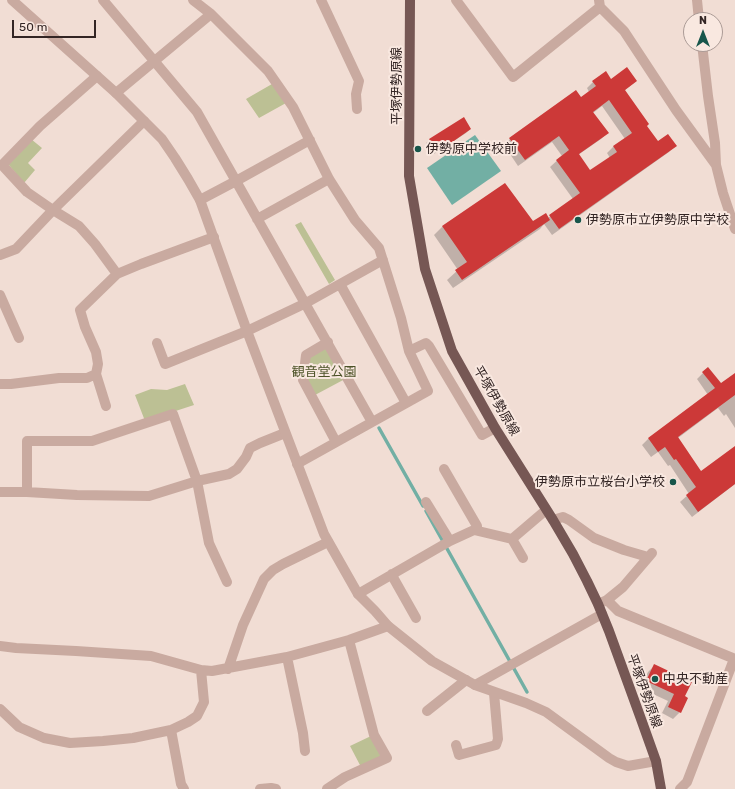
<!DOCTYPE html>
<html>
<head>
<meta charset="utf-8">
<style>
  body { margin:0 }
  #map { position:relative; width:735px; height:789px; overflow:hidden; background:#f1ddd4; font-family:Rubik,sans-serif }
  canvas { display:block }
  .north { position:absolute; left:683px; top:12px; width:40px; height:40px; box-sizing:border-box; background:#f9e8e0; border:1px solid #aa9a95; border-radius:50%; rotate:0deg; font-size:11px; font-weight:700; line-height:16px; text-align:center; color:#332524 }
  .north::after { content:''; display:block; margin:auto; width:14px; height:18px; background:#18564b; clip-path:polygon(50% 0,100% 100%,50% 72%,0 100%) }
  .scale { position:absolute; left:12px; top:20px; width:84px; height:18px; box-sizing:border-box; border:2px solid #332524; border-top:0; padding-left:5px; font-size:12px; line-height:14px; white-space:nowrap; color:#332524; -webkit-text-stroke:3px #f9e8e0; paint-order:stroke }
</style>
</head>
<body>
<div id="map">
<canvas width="735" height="789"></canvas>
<div class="north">N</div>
<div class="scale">50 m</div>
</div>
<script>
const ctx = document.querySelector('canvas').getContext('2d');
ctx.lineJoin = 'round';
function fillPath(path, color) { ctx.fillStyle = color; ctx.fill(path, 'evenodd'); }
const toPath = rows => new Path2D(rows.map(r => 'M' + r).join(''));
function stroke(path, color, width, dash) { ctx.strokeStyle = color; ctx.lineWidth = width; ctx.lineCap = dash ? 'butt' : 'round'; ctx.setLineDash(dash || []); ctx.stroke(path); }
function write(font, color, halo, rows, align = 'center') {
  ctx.font = font + ' Rubik,"Noto Sans JP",sans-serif'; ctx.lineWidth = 4; ctx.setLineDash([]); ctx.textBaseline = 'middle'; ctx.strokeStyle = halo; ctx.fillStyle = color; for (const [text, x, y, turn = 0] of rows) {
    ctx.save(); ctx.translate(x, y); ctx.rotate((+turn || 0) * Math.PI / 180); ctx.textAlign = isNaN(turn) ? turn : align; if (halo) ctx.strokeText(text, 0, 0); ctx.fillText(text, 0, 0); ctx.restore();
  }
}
fillPath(toPath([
  [272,84,286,103,259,118,246,99],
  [31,139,42,148,28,163,35,170,24,183,8,164],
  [301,222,335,280,329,284,295,225],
  [324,348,329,349,345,379,315,395,307,381,309,356],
  [185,384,194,405,145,421,135,395,151,389,167,390],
  [371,736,381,756,361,767,350,746]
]), '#bcc094');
fillPath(toPath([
  [475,135,501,171,452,205,427,168]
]), '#72afa4');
fillPath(toPath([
  [611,80,636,81,624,91,646,126,658,143,675,145,669,152,552,235,544,224,540,229,453,288,447,280,458,270,434,235,442,227,505,184,533,222,548,218,573,199,550,167,562,156,552,142,518,166,504,145,510,139,581,98,589,92,587,88,593,82],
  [602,106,625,139,613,147,607,153,610,158,590,172,578,155,601,139,607,133,593,113],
  [470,129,466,133,434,154,426,143,430,140],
  [703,373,721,385,735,374,735,428,726,414,724,416,718,408,678,438,701,473,735,447,735,484,692,517,680,502,689,494,670,465,668,466,658,452,651,457,642,445,648,439,708,395,697,379],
  [655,665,683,697,680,712,673,719,662,713,668,701,640,688,648,672]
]), '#0003');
stroke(toPath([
  [379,428,423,506],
  [426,511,527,692]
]), '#72afa4', 3.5);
fillPath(toPath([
  [627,67,637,81,625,90,649,124,647,126,658,141,668,134,677,146,559,229,549,215,580,193,556,160,569,150,559,136,525,160,509,138,576,90,581,97,596,86,592,81,606,71,611,79],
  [609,100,632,133,613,146,617,152,590,170,579,154,609,133,593,112],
  [464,117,471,129,438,152,429,139],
  [505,183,533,221,546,213,550,220,462,280,455,270,467,262,442,226],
  [708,367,721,383,735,373,735,395,678,437,701,471,735,446,735,484,698,512,686,495,696,487,676,459,674,460,665,447,658,452,648,438,715,388,702,372],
  [654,664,692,682,685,696,688,698,681,713,668,707,674,694,646,681]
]), '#cc3938');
stroke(toPath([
  [103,0,197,112,372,422],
  [193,0,211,14,268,71,293,107,329,179,355,220,379,248,401,318,409,351,428,391,297,464],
  [321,0,322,2,359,81,356,94,357,109],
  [456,0,513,77,600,7],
  [599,0,600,7,624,31,676,110,716,165],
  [697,0,699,20],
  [702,44,708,96,715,143,716,165,723,193,735,229],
  [97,76,40,126,2,165,27,192,53,210,79,226,95,244,117,274,141,264,214,237],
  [116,93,211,14],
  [200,200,236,181,310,140],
  [257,219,329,179],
  [0,255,16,249,53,210,144,121],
  [340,284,406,403],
  [0,295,19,338],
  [328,342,306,355,303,380,336,442],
  [157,343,165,364,247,331,306,303,383,260],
  [409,351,426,343,429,346,482,435,495,428],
  [0,384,11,384,59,378,87,378,96,374],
  [106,406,96,374,98,364,96,352,85,327,80,310,117,274],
  [444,469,477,526,477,530],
  [0,492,27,492,77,495,149,496,197,481,229,474,237,469,246,457,250,448,260,443,285,433],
  [27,492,27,441,92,441,173,414,197,481,209,543,227,582],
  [426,502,450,541],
  [553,520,563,517,569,520,594,538,624,550,648,557],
  [512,539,523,558],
  [392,574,394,579,416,618],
  [358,594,450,541,474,530,512,539,546,510],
  [607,600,623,587,652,553],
  [598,604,607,600,618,611,735,659],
  [0,646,16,648,76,651,151,656,201,670,212,671,287,657,349,640,388,626],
  [287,657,303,733,305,751],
  [228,669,243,625,264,579,273,570,283,564,328,542],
  [475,685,602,614],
  [0,709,19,727,44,738,70,743,103,741,133,738,171,730],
  [427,711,466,680],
  [456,745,459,755,496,745,498,739,494,693],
  [184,789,181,784,171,730,188,722,197,716,204,702,201,670],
  [260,789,271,788,276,789],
  [327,789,345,777,387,758,374,735,349,640],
  [680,789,687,782,734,659]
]), '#c9aaa0', 10);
stroke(toPath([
  [12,0,116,93,162,139,175,158,188,179,200,200,247,331,324,534,358,594,375,611,388,626,432,661,475,685,526,703,546,712,609,758,616,762,628,766,656,761]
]), '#c9aaa0', 10);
stroke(toPath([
  [410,0,409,176,425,269,452,351,495,428,553,520,573,554,587,581,598,604,609,631,641,719,656,761,661,789]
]), '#765754', 10);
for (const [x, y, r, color] of [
  [418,149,4,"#18564b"],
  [578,220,4,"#18564b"],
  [673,482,4,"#18564b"],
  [655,679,4,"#18564b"]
]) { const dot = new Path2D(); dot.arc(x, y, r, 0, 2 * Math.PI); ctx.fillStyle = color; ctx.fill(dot); stroke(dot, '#f9e8e0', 1.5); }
write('13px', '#332524', '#f9e8e0', [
  ["平塚伊勢原線",397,86,-90],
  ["平塚伊勢原線",496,401,60],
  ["平塚伊勢原線",644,691,70]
]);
write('13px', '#332524', '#f9e8e0', [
  ["伊勢原中学校前",426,149],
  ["伊勢原市立伊勢原中学校",586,220],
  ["伊勢原市立桜台小学校",665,482,"right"],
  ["中央不動産",663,679]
], 'left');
write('13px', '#4c5227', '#f9e8e0', [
  ["観音堂公園",324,372]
]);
</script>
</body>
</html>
